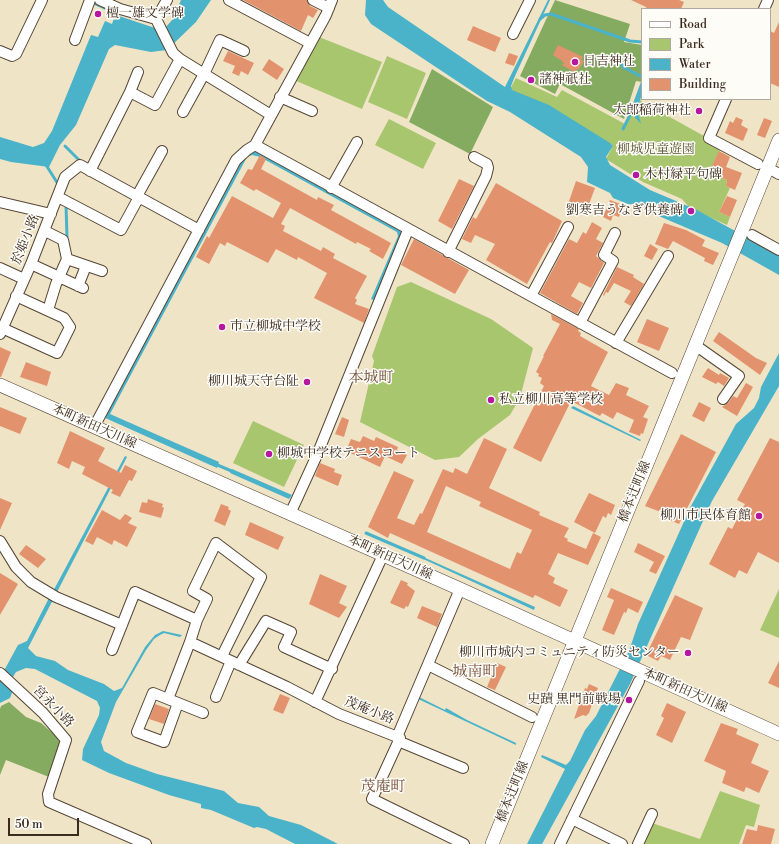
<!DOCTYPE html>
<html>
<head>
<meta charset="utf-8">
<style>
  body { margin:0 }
  #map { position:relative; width:779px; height:844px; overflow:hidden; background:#f0e4c7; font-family:"Libre Bodoni",serif }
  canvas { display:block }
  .legend { position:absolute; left:641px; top:8px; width:130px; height:92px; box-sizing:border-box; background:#fdfcf7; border:1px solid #afa8a0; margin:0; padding:5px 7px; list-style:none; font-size:12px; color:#3b2a1e }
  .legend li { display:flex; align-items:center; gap:8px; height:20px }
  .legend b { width:20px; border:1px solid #afa8a0 }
  .scale { position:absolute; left:8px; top:818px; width:71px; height:18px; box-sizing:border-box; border:2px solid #3b2a1e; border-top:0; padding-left:5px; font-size:12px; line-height:14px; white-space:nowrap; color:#3b2a1e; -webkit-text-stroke:3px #fdfcf7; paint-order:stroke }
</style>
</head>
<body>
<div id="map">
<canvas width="779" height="844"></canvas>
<ul class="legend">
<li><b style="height:5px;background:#fff"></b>Road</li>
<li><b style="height:11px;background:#a7c66e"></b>Park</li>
<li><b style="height:11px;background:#4ab3c9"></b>Water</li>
<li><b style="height:11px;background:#e2936e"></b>Building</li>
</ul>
<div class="scale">50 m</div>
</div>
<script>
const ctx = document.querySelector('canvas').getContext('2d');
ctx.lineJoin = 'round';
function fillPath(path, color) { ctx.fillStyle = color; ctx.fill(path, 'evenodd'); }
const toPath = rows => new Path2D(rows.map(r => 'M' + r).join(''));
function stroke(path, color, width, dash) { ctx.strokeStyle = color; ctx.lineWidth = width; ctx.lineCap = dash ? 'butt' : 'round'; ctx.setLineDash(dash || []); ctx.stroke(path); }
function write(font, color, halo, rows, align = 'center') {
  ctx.font = font + ' "Libre Bodoni","Noto Serif JP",serif'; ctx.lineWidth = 3; ctx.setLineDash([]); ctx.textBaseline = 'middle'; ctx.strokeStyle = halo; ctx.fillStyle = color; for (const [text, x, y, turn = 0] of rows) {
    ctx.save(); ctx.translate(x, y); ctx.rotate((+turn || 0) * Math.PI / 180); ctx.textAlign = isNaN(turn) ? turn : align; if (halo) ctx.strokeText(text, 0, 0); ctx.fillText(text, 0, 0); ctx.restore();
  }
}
fillPath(toPath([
  [319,37,382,62,362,109,294,80],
  [387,56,426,73,407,119,368,102],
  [516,78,557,97,562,90,625,124,638,91,641,101,722,146,709,172,727,180,726,186,730,188,719,212,730,217,727,225,698,212,685,212,688,206,682,199,643,182,606,159,613,146,509,91],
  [389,119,436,143,423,169,375,145],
  [411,282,491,319,533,348,520,398,510,415,478,439,459,457,435,460,360,422,374,361,372,356,397,287],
  [253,421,304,445,284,487,233,463],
  [779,589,779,638,760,630],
  [720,791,760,805,754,827,746,825,739,844,644,844,652,823,700,839]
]), '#a7c66e');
fillPath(toPath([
  [555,0,630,24,624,42,642,45,642,82,636,81,624,119,560,84,555,94,520,76],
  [432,69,493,107,470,154,409,122],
  [9,702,26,717,41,723,56,736,60,743,49,777,6,760,0,775,0,709,1,706]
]), '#85ab61');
fillPath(toPath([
  [83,0,91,0,110,9,116,15,158,29,165,28,173,19,181,0,211,0,196,22,167,50,151,52,115,45,109,49,76,125,60,145,49,167,11,162,0,159,0,137,33,147,44,143,52,131,91,35,98,37,105,21,112,24,114,18,108,11],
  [366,0,383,0,388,7,505,87,548,0,550,0,515,76,511,86,512,90,549,105,610,143,613,146,606,157,610,165,650,190,695,209,779,255,779,275,722,243,661,217,641,205,628,204,613,198,610,193,587,182,588,167,581,157,510,112,487,101,371,24,365,15],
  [642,79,642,94,637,109,641,124,633,115,631,109],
  [255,150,405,231,376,301,371,299,398,236,397,232,260,157,252,155,247,157,110,414,219,462,217,468,103,417,240,159],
  [779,353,779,386,712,501,630,684,542,844,527,844,565,769,541,757,542,755,566,765,570,761,585,730,596,716,629,651,638,624,691,506,736,424,754,408,759,398,761,387],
  [573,406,641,440,640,441,571,408],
  [125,456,127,457,28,648,36,656,55,661,68,670,104,684,114,691,122,688,145,647,155,635,163,631,182,635,180,637,164,633,160,635,154,639,146,650,116,702,101,742,104,751,126,763,157,774,224,791,238,803,259,807,269,816,301,825,338,844,295,844,266,829,257,827,254,828,211,810,201,808,201,804,169,795,109,773,82,760,83,749,99,715,100,708,97,701,35,669,26,668,16,672,8,685,13,690,12,693,10,698,0,703,0,678,18,645,27,641,49,598,16,573,0,552,0,548,50,597],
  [232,469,292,495,289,499,230,473],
  [421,556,535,607,534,610,421,558],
  [417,696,445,710,446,708,467,720,516,743,516,745,416,698]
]), '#4ab3c9');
stroke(toPath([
  [540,19,545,15,551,14,630,41,642,42],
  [620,60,623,67,642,77],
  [623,129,633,109],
  [65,146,81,162],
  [46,165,58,184],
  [66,205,67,237],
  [215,464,234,472],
  [366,533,424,558]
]), '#4ab3c9', 3);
fillPath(toPath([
  [243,0,307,0,310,6,318,10,313,18,308,15,301,31],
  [631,0,679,0,684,2,681,9,646,9,646,7],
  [779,22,779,87,770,83,770,31,774,33],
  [473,26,501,38,495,52,467,40],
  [558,45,583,57,581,60,584,61,578,70,576,69,574,72,562,65,564,63,562,61,553,55],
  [228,51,254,63,248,75,241,71,239,76,232,73,235,66,223,61],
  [509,53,518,56,514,66,505,63],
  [269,59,284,69,277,80,262,70],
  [736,117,743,120,741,125,748,129,743,141,725,133,730,121,733,123],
  [764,118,772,121,765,138,757,135],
  [719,151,730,157,726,167,742,173,735,190,726,186,727,180,709,172],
  [260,155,266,159,261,169,317,200,318,197,334,205,331,210,391,243,383,259,369,251,371,249,357,242,356,244,290,208,281,224,285,226,283,231,321,251,323,247,335,254,333,258,367,276,355,298,357,300,355,304,369,309,364,323,314,298,327,273,298,257,297,260,276,249,268,263,227,242,225,246,220,243,209,264,196,257,207,236,209,238,232,196,273,218,281,203,256,189,254,191,240,183,248,169,252,170],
  [459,179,474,186,452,229,438,221],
  [576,181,595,188,586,212,567,207],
  [496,183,562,221,552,243,550,242,527,284,486,260,495,244,475,235,471,243,462,239,473,217,476,219],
  [727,196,737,200,730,217,719,212],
  [610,200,623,205,619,217,613,215,611,221,603,217],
  [592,222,602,228,596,239,603,243,596,256,604,263,591,288,579,282,571,296,583,303,577,314,540,293,569,239,577,243,583,232,586,234],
  [664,223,686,230,705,240,702,246,719,253,713,265,704,261,705,258,673,241,668,249,655,244],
  [414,239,469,270,455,294,401,265],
  [650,244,658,249,652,260,644,256],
  [617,267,634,275,633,277,644,284,631,306,624,302,631,291,614,283,608,293,606,292,604,296,603,295],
  [551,314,579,329,578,331,581,333,580,336,608,352,591,386,609,395,616,383,629,388,626,395,649,406,643,417,648,419,643,434,641,433,640,436,629,432,634,420,617,412,613,419,602,413,600,416,571,401,541,462,513,448,544,386,540,383,542,378,538,376,539,374,536,372,544,356,543,356,560,324,552,320],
  [647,319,669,328,659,351,637,342],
  [719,332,756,358,767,363,760,375,713,341],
  [0,347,11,352,1,377,0,377],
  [26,362,51,372,47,386,20,377],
  [708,368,719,375,720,373,729,378,724,386,718,382,716,384,702,377],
  [746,383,753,387,737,416,722,407,728,403,733,396,737,398],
  [699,402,711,408,704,422,692,416],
  [0,407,27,418,20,434,0,426],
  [342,417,349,420,344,437,335,434],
  [70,431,105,448,98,461,121,473,125,465,137,471,132,481,129,480,120,497,111,493,113,490,82,474,85,467,72,461,69,469,57,463],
  [681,434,716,452,679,524,665,518,666,514,645,506],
  [363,436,374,441,376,437,398,447,397,450,407,455,402,464,385,456,380,467,346,451,351,439,360,442],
  [484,438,507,449,489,488,540,512,539,515,569,528,564,537,568,539,567,541,586,549,593,533,601,537,588,565,558,553,548,574,555,578,553,583,568,590,560,607,535,595,533,598,390,533,388,538,368,527,394,471,414,480,397,518,414,525,420,513,422,514,443,469,453,473,455,468,467,474],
  [446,486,481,502,479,506,532,530,521,554,517,552,510,569,427,532],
  [770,438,779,442,779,563,758,552,747,574,739,570,735,578,709,564,728,527,732,529,745,504,737,500],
  [320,463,335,469,334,472,342,475,338,486,315,476],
  [589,493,615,505,611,515,608,513,606,518,603,516,595,533,574,522],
  [0,498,12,503,0,530],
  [148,499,163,504,162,507,164,508,161,518,139,512,142,502,147,503],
  [221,504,229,507,228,509,231,511,225,526,214,521],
  [102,510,120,520,125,514,132,518,128,523,137,527,127,547,114,540,112,545,97,537,93,545,85,541],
  [250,522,284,537,278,550,245,535],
  [638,543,665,556,656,574,649,571,654,562,634,552],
  [26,545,46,559,38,568,19,554],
  [0,573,18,584,0,615],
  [320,574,347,586,339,603,347,607,339,618,309,604],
  [401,580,408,583,407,585,415,591,408,607,406,606,404,609,390,603],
  [611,588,643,602,638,613,628,608,626,613,624,612,614,635,602,630,614,600,607,597],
  [675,595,703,608,690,640,681,637,670,660,661,656,658,661,646,655],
  [422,606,442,614,437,627,417,618],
  [779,661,779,688,768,683],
  [497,663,506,667,495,690,487,687],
  [589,684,598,688,589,713,586,716,583,715,574,719,585,688,587,689],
  [280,694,290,698,283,714,273,710],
  [667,703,686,712,672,743,656,735,664,718,661,716],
  [155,704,169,709,164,724,149,719],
  [721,723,738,729,736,734,759,744,751,763,769,771,759,793,746,787,744,792,722,783,726,771,704,761],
  [758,825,775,829,771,844,742,844,747,829,757,831]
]), '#e2936e');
const minor = toPath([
  [100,0,120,9,156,19,167,0],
  [229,0,310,43],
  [313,0,329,8],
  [764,9,768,0],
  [156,19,173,53,180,59,271,115],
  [513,34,530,0],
  [75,40,90,0],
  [0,51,12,56,16,54,42,0],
  [130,92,138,72],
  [280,97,312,111],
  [726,99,709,138,758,164],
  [183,112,204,74,220,40,244,51],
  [255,145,672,373],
  [768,168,779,174],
  [90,171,130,92,155,105,180,59],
  [331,188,357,142],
  [137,196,162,151],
  [58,197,121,230,139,197],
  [0,202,51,214],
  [45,231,63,240,67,259,56,284,48,310],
  [752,235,779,250],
  [448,252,486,176,488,168,487,164,474,157],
  [67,259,102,271],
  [31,264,83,288],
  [0,268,24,279],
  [78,286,86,266],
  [531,296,568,227],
  [580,323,613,261,604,255,615,233],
  [2,328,57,353,70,327,64,318,16,296],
  [0,334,31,264,65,177,80,165,199,230],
  [616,343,668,256],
  [695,345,739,376,723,399],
  [94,427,236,160,247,150,255,145,326,15,332,0],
  [290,514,317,455,408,230],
  [0,541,16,567,31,582,56,597,122,625],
  [197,620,207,599,193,591,216,543,261,577,222,656],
  [190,642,168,699,203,713],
  [112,650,135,592,197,620,190,642,287,687,339,714,400,738,372,799,464,844],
  [239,665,266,621,291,632,284,647,332,669],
  [428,665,532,717],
  [0,673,43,713,66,740,48,794,49,802,146,844],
  [216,697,231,661],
  [168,699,153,693,137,732,164,742,178,703],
  [315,702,383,555],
  [397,737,460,589],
  [398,741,463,768],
  [572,819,622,844],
  [560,844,639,681],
  [638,844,652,814]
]);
const major = toPath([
  [0,385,460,589,779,734],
  [492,844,779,140]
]);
stroke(minor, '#564637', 12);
stroke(major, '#564637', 14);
stroke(minor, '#fff', 10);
stroke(major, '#fff', 13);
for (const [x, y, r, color] of [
  [98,14,4,"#b5179e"],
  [575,62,4,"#b5179e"],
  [531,80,4,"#b5179e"],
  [699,111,4,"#b5179e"],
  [636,175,4,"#b5179e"],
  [691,211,4,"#b5179e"],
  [222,327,4,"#b5179e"],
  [307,382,4,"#b5179e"],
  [491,400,4,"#b5179e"],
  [269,454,4,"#b5179e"],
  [759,516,4,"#b5179e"],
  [688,653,4,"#b5179e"],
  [629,700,4,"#b5179e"]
]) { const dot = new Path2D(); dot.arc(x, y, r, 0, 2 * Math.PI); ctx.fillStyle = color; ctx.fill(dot); stroke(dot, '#fdfcf7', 1.5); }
write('13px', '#3b2a1e', '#fdfcf7', [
  ["檀一雄文学碑",106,14],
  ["日吉神社",583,62],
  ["諸神祇社",539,80],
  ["太郎稲荷神社",691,111,"right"],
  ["木村緑平句碑",644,175],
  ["劉寒吉うなぎ供養碑",683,211,"right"],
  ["市立柳城中学校",230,327],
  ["柳川城天守台阯",299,382,"right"],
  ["私立柳川高等学校",499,400],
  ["柳城中学校テニスコート",277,454],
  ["柳川市民体育館",751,516,"right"],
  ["柳川市城内コミュニティ防災センター",680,653,"right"],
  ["史蹟 黒門前戦場",621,700,"right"]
], 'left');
write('13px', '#5b5936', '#fdfcf7', [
  ["柳城児童遊園",656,150]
]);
write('13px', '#3b2a1e', '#fdfcf7', [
  ["於姫小路",26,240,-68],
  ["本町新田大川線",94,427,24],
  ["橋本辻町線",635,492,-68],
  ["本町新田大川線",390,558,24],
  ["本町新田大川線",685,691,24],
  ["宮永小路",53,707,46],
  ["茂庵小路",369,711,22],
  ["橋本辻町線",513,792,-68]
]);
write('15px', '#754f3a', '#fdfcf7', [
  ["本城町",371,378],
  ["城南町",475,672],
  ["茂庵町",383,787]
]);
</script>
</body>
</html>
